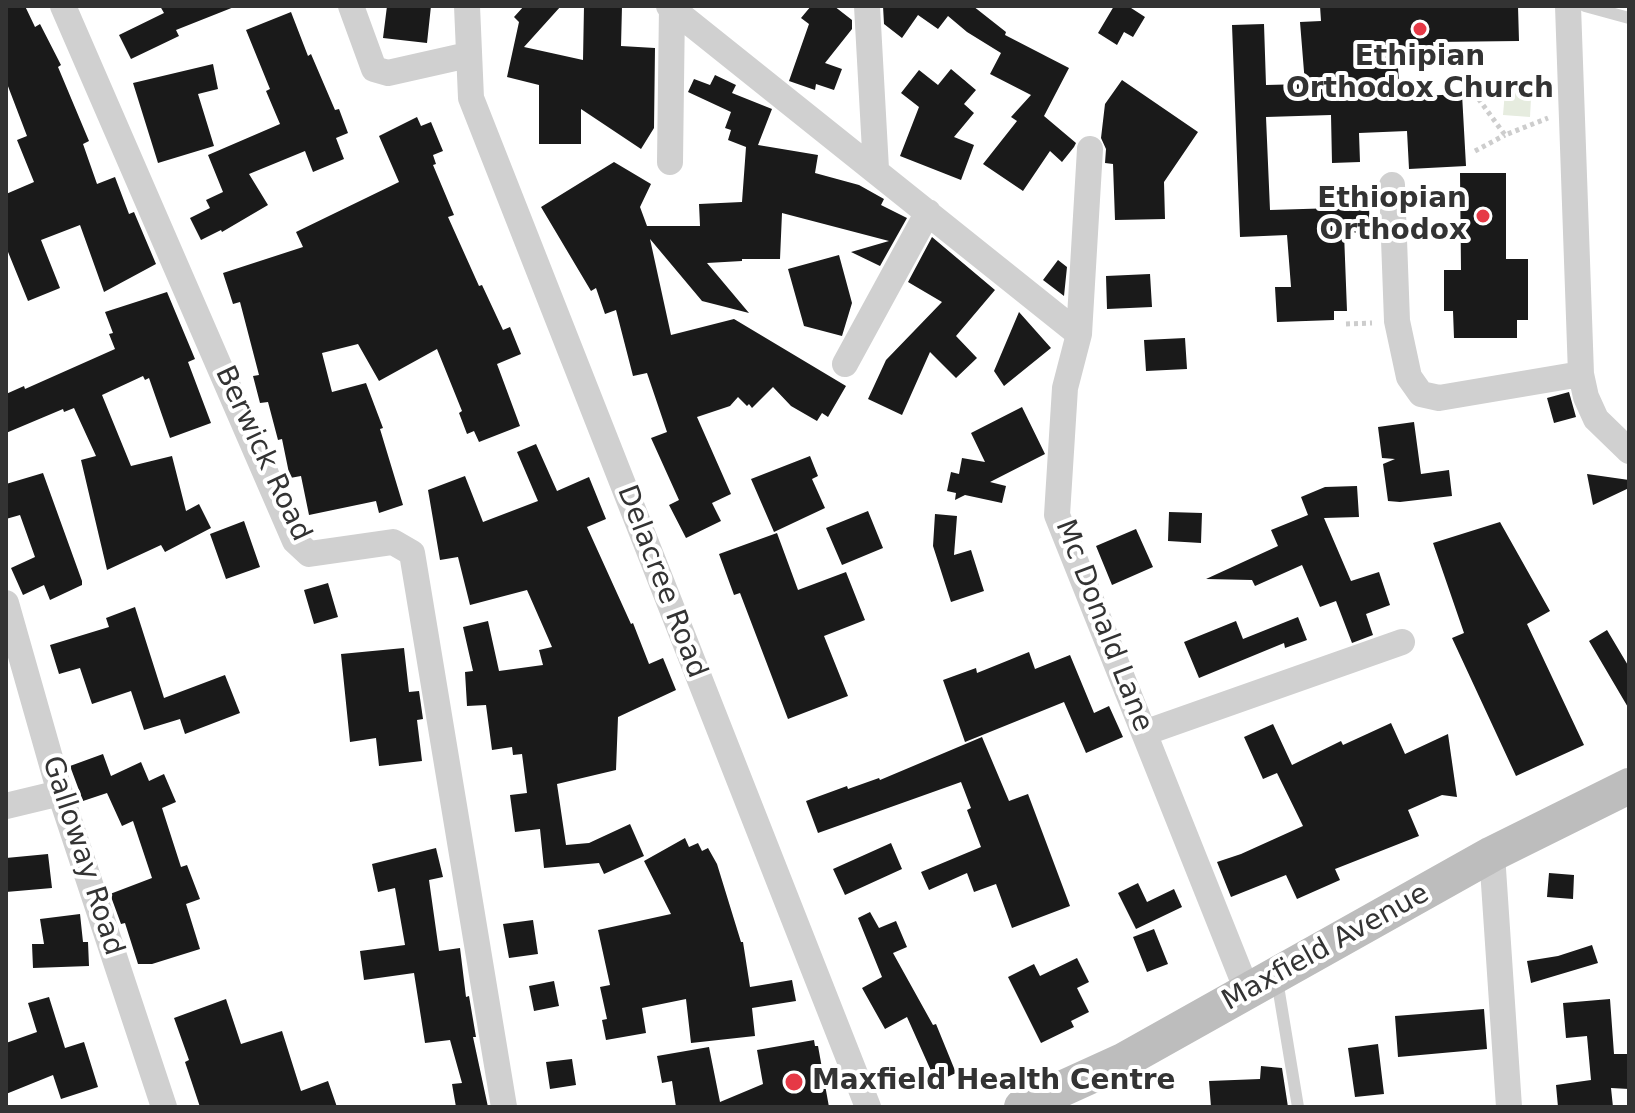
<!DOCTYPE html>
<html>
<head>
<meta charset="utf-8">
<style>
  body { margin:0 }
  #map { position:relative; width:1635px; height:1113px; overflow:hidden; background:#fff; font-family:"DejaVu Sans",sans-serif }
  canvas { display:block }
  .frame { position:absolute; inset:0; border:8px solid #333; pointer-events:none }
</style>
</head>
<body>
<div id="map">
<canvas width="1635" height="1113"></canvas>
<div class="frame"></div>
</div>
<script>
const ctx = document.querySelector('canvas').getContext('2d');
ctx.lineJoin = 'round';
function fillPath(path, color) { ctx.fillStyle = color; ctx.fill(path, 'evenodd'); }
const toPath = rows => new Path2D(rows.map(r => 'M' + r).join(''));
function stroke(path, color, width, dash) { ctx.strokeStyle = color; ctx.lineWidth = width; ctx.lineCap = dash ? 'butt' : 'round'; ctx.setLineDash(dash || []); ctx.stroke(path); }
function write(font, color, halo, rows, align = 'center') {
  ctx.font = font + ' "DejaVu Sans",sans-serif'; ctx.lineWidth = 8; ctx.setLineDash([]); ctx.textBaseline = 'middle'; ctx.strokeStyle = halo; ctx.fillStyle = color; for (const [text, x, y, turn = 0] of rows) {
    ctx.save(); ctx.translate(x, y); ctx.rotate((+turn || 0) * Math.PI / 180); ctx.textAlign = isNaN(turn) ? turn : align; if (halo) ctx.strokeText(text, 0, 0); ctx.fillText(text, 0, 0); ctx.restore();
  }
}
fillPath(toPath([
  [1506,79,1532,80,1530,117,1503,115]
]), '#e6ecdf');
fillPath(toPath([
  [6,6,25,6,35,27,40,24,61,65,58,67,89,141,83,144,97,184,115,177,129,214,134,212,156,264,104,292,80,225,41,240,60,288,28,301,6,247,6,194,34,182,17,140,27,136,6,81],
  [160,6,234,6,234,7,176,30,179,36,131,59,119,35,164,13],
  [387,6,431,6,427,43,383,38],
  [524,6,561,6,524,47,583,60,584,6,622,6,621,46,655,48,654,128,641,149,581,109,581,144,539,144,539,85,507,77,519,22,514,17],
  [811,6,834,6,852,20,852,29,825,63,842,69,834,90,816,84,815,90,789,81,809,24,801,18],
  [883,6,973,6,1006,32,1005,35,1069,68,1044,116,1076,143,1074,147,1062,162,1050,151,1023,191,983,164,1017,121,1011,117,1031,95,990,74,1001,53,967,32,948,16,938,29,918,15,902,38,884,24],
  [1114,6,1128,6,1145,17,1133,37,1124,32,1117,45,1098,33],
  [1320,6,1518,6,1519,41,1433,42,1434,52,1397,53,1400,97,1462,94,1466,166,1409,169,1407,131,1359,133,1360,162,1332,163,1331,115,1266,117,1270,210,1369,207,1370,232,1344,233,1347,311,1334,311,1334,320,1277,322,1275,287,1291,287,1287,235,1240,237,1232,25,1264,24,1266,85,1305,84,1300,22,1321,21],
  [291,12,308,56,311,54,335,110,339,109,348,133,336,138,344,159,313,172,305,151,249,174,268,205,222,232,221,230,201,240,190,218,210,208,206,200,223,192,208,155,280,124,266,91,270,89,246,30],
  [213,64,218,89,198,94,214,146,158,163,133,83],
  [951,69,976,90,964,104,974,113,954,137,974,145,961,180,900,156,919,107,901,93,919,70,938,85],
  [715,75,736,85,732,93,772,109,758,145,818,155,815,173,859,185,884,199,881,205,907,218,880,266,851,252,889,241,782,213,780,259,742,259,742,261,707,263,749,313,702,301,650,239,671,335,734,319,846,386,828,417,822,413,817,421,791,406,773,387,752,408,749,404,747,406,738,397,730,406,697,417,731,494,712,503,721,521,686,538,669,505,679,500,651,438,667,432,647,373,633,376,616,310,605,314,596,288,591,291,541,207,614,162,651,184,640,207,647,226,700,226,699,204,742,202,746,147,728,140,731,130,725,128,731,112,688,92,694,79,710,85],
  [1122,80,1198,132,1164,182,1165,219,1115,220,1113,164,1105,163,1106,149,1101,138,1105,104],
  [417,117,421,126,431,122,443,151,433,155,436,164,433,165,454,215,448,217,479,286,482,285,503,330,510,327,521,354,497,364,520,426,479,442,474,431,467,434,459,413,462,411,437,349,379,381,358,344,322,353,332,392,366,383,383,428,380,429,403,505,379,513,376,501,309,515,301,476,290,478,282,439,278,440,268,402,260,403,253,376,259,375,240,302,233,304,223,273,303,247,296,232,399,182,379,136],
  [1460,173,1506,173,1506,259,1528,259,1528,320,1517,320,1517,338,1454,338,1453,311,1444,311,1444,270,1461,270],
  [932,237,995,290,956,336,977,358,956,378,930,352,902,415,868,399,886,360,942,302,908,282],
  [839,255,852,303,842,336,804,326,788,269],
  [1058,260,1067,267,1064,296,1043,280],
  [1150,274,1152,307,1107,309,1106,276],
  [167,292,195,359,188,362,211,423,170,438,149,378,145,380,143,376,102,395,131,466,172,456,186,511,199,504,211,528,165,552,161,545,107,570,81,460,96,456,74,408,64,412,63,409,6,433,6,394,24,386,25,389,115,349,109,334,113,333,105,312],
  [1019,312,1051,348,1004,386,994,371],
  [1185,338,1187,369,1146,371,1144,340],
  [1569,392,1576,417,1554,423,1547,398],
  [1022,407,1045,454,990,482,1006,486,1002,503,965,495,955,500,956,493,947,491,951,472,959,474,962,458,985,462,971,433],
  [1414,422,1421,474,1449,470,1452,496,1400,502,1388,501,1383,464,1395,459,1382,458,1378,427],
  [536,444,557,491,589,477,606,519,587,527,631,624,633,623,649,664,663,658,676,690,618,717,616,770,557,784,566,845,589,843,630,824,644,856,604,874,599,863,544,868,540,829,515,832,510,795,527,793,522,754,513,755,512,747,492,750,486,705,467,706,465,672,473,671,463,627,488,621,499,671,543,665,539,650,552,647,527,590,470,605,458,557,440,560,428,490,465,476,483,522,538,501,517,452],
  [810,456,818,476,812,479,825,508,774,532,751,479],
  [43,473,82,581,82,585,50,600,44,585,23,595,11,568,35,557,20,515,6,519,6,484],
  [1587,474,1629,480,1629,488,1593,505],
  [1357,486,1359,517,1324,518,1351,581,1379,572,1390,605,1366,614,1373,635,1352,643,1336,601,1320,607,1302,565,1255,586,1252,580,1206,579,1278,546,1271,530,1308,515,1301,497,1325,487],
  [868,511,883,548,842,565,826,528],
  [1169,512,1202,513,1201,543,1168,541],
  [935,514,957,516,954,555,971,550,984,591,951,602,933,546],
  [244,521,260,567,226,579,210,534],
  [1500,522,1550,611,1527,624,1584,745,1516,776,1452,638,1464,633,1433,543],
  [1136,529,1153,567,1112,585,1096,546],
  [777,533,798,590,846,572,865,620,824,636,848,696,788,719,740,593,734,595,719,554],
  [328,583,338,617,314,624,304,590],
  [135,607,164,698,225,675,240,713,185,734,180,719,144,730,131,691,92,704,80,668,59,674,50,645,109,627,106,618],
  [1298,617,1307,640,1285,648,1284,643,1199,678,1184,642,1236,621,1243,639],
  [1607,630,1629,667,1629,709,1589,641],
  [404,648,409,692,419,691,423,719,417,720,422,761,379,766,376,738,350,742,341,654],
  [1029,652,1035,669,1070,655,1094,713,1109,706,1123,737,1086,753,1064,702,965,742,943,680,976,668,977,673],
  [1391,723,1405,754,1448,734,1457,797,1442,795,1408,810,1419,836,1335,869,1340,880,1297,899,1286,875,1231,897,1217,862,1241,854,1303,826,1277,773,1263,779,1244,737,1273,724,1292,765,1341,741,1343,745],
  [982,737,1009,801,1028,794,1070,906,1012,928,996,884,974,892,967,873,929,890,921,872,981,847,967,810,971,808,961,782,818,833,806,801,847,786,848,789,879,778,880,780],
  [103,754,111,776,141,762,149,781,164,774,176,802,162,808,181,867,187,865,200,899,186,904,200,949,152,964,138,964,125,923,121,924,110,894,152,878,133,821,122,826,107,793,83,801,70,766],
  [685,838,689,847,698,843,702,851,708,848,717,864,741,942,743,942,750,987,792,980,796,1001,752,1008,755,1036,691,1043,686,999,642,1008,646,1033,606,1040,602,1020,607,1019,600,987,610,985,598,930,671,914,644,861],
  [891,843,902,869,845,895,833,869],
  [436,848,443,877,429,880,439,951,460,948,466,997,469,996,476,1037,473,1037,488,1107,456,1107,452,1084,462,1083,450,1040,425,1043,414,973,364,980,360,951,405,945,395,888,378,892,372,864],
  [48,854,52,888,6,892,6,858],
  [1549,873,1574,875,1573,899,1547,897],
  [1138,883,1147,902,1174,889,1182,907,1136,929,1118,893],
  [870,912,879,928,896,921,907,947,893,953,933,1025,936,1024,956,1073,936,1082,907,1017,885,1029,862,988,882,977,858,918],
  [80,914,83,942,88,942,89,966,33,968,32,944,44,944,40,919],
  [533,920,538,954,509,958,503,924],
  [1154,929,1168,964,1147,972,1133,937],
  [1592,945,1598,963,1531,983,1527,961,1558,956],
  [1077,958,1089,982,1077,988,1089,1012,1071,1021,1074,1027,1041,1043,1008,977,1034,964,1040,976],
  [554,981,559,1006,534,1011,529,986],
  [49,997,65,1048,84,1042,98,1087,61,1099,53,1075,6,1094,6,1043,37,1032,28,1003],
  [226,999,241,1044,282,1031,301,1091,328,1081,337,1107,200,1107,185,1062,189,1060,174,1018],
  [1610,999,1614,1054,1629,1054,1629,1089,1611,1088,1613,1107,1558,1107,1556,1085,1591,1080,1587,1036,1566,1038,1563,1003],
  [1484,1009,1487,1049,1398,1057,1395,1016],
  [814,1040,815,1046,818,1046,829,1107,676,1107,672,1081,662,1083,657,1056,709,1047,720,1102,763,1084,757,1050],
  [1378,1044,1384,1094,1355,1097,1348,1048],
  [572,1059,576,1085,550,1089,546,1062],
  [1261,1066,1282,1068,1288,1107,1211,1107,1209,1081,1260,1079]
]), '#1a1a1a');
stroke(toPath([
  [1469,86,1505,135,1548,118],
  [1475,151,1505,135],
  [1346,324,1372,323]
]), '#cdcdcd', 5, [4, 4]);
stroke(toPath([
  [1585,6,1629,18],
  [1277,980,1298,1107]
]), '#d0d0d0', 12);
stroke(toPath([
  [63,6,295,541,309,554,393,542,412,553,504,1107],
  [351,6,374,69,388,73,468,55],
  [467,6,471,98,868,1107],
  [669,6,1079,334,1065,388,1057,515,1248,993],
  [867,6,876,169],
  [1568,6,1581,374,1586,397,1596,419,1629,451],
  [670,162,672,6],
  [1392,185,1397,321,1409,377,1421,394,1439,398,1581,374],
  [1079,334,1090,149],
  [845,364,928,212],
  [6,603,60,793,164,1107],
  [1144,733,1402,642],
  [6,806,60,793],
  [1492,854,1509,1107]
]), '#d0d0d0', 26);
stroke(toPath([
  [1022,1107,1123,1061,1492,854,1629,786]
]), '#bdbdbd', 36);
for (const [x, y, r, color] of [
  [1420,29,8,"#e63946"],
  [1483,216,8,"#e63946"],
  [794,1082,10,"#e63946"]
]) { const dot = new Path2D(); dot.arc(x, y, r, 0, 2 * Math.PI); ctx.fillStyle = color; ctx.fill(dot); stroke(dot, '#fff', 3); }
write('bold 28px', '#333', '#fff', [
  ["Ethipian",1420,58],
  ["Orthodox Church",1420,90],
  ["Ethiopian",1467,200,"right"],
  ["Orthodox",1467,232,"right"],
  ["Maxfield Health Centre",812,1082,"left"]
]);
write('28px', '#333', '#fff', [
  ["Berwick Road",262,454,65],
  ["Delacree Road",661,582,69],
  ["Mc Donald Lane",1103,626,69],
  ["Galloway Road",82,856,72],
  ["Maxfield Avenue",1326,948,-29]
]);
</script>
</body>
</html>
